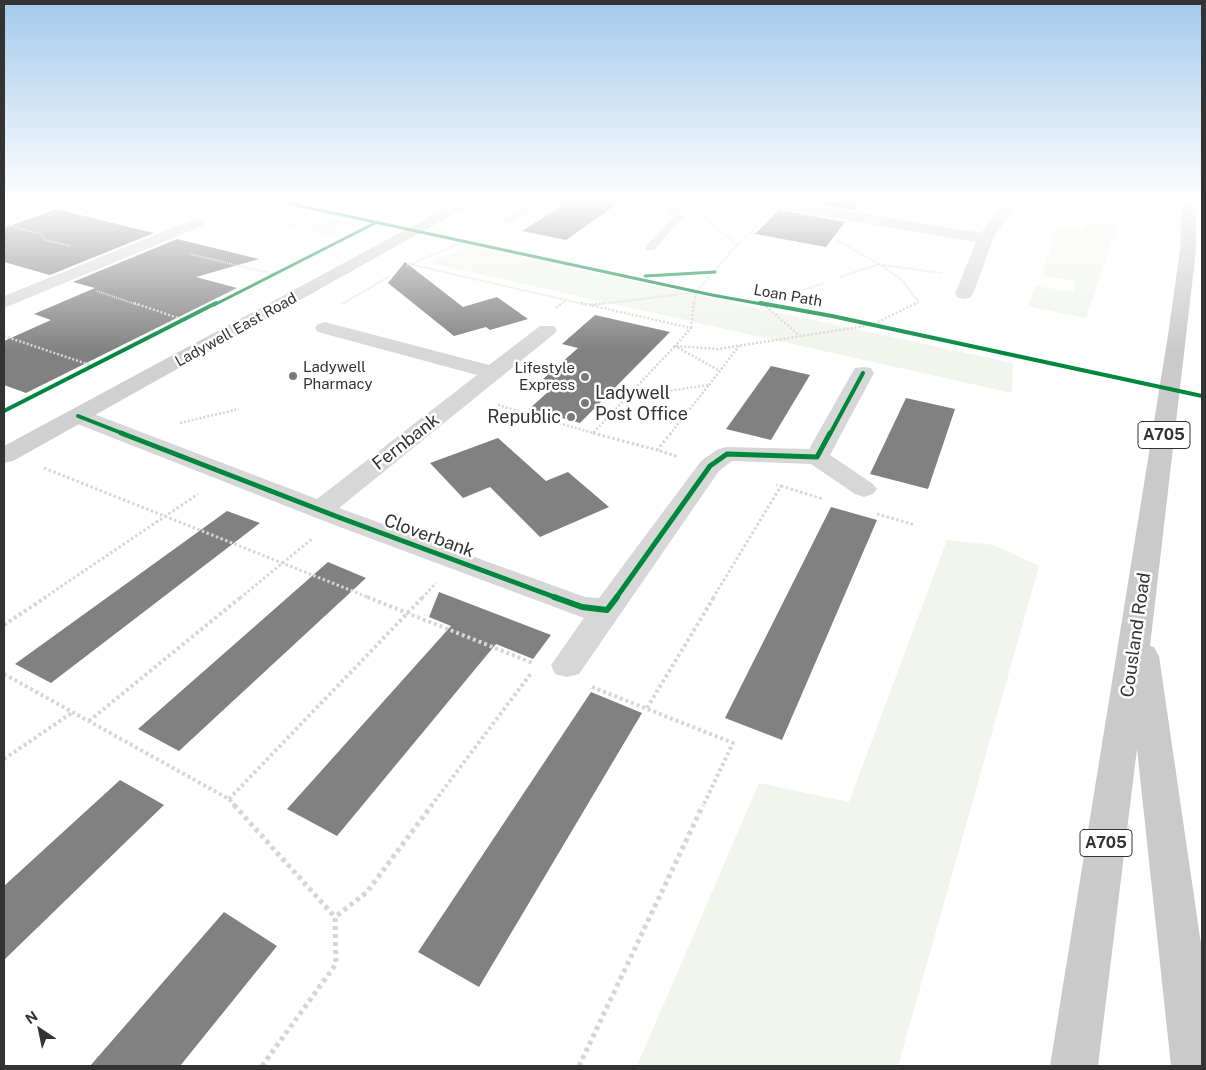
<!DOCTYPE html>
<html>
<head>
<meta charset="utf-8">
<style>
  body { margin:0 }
  #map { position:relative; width:1206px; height:1070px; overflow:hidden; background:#fff; font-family:"Public Sans",sans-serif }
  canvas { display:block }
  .frame { position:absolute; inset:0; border:5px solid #333; pointer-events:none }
  .north { position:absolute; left:15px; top:1005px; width:50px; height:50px; -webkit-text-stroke:4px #fff; paint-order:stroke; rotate:326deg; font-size:14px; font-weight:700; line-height:20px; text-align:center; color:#333 }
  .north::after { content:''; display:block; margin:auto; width:18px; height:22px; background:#333; clip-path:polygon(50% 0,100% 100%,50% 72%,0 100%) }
</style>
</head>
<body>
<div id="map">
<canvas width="1206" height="1070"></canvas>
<div class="frame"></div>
<div class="north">N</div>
</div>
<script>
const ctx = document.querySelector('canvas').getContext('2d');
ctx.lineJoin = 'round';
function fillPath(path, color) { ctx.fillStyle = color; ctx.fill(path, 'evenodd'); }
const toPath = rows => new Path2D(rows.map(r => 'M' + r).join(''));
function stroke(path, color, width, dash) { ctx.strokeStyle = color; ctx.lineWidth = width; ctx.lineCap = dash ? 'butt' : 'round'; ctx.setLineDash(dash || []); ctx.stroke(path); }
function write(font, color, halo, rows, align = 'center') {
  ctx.font = font + ' "Public Sans",sans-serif'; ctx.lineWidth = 5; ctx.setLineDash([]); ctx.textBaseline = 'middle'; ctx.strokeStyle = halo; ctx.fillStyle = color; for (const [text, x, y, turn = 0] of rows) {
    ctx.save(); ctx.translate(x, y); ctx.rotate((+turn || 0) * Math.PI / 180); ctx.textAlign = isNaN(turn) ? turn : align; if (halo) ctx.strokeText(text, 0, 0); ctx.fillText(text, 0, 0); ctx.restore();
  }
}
fillPath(toPath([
  [163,202,250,202,353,223,332,236],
  [1091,202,1123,202,1123,207,1086,318,1028,306,1036,286,1073,292,1076,281,1042,276,1057,228,1084,230],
  [469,246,1013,363,1012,393,430,263],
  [947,540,994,545,1039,566,898,1066,637,1066,759,783,849,802]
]), '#f1f5ed');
fillPath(toPath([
  [568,202,620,202,566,240,522,231],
  [807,202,860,202,854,210],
  [57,209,100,220,154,233,50,275,4,262,4,228],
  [779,210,845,222,826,247,755,234],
  [177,239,259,259,196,277,237,288,26,393,4,385,4,341,51,320,34,314,95,288,73,282],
  [405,262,463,307,497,297,528,319,490,330,486,327,454,336,388,283],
  [595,315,670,332,580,423,529,409,558,383,543,379,578,348,562,344],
  [771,366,810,375,771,440,726,429],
  [906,398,955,409,928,489,870,474],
  [498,438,546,481,568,472,609,507,540,537,490,487,463,498,430,463],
  [831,507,877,520,782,740,725,718],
  [227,511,260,523,51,683,15,664],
  [328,562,366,578,179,751,138,729],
  [439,592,551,635,533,659,496,644,337,836,287,809,451,626,429,617],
  [591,692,642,713,479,987,418,952],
  [120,780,164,805,4,960,4,886],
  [224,912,277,946,180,1066,90,1066]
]), '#818181');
stroke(toPath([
  [115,202,157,212],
  [4,212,20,216],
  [4,222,61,202],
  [4,224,41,234,45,240,71,246],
  [840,239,838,241,879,264,840,277],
  [737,245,758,225],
  [190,254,274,274],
  [411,264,466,241],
  [879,264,901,279,919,302,914,305],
  [882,265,942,273],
  [407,266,409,264,566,300],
  [97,291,138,305],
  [342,304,390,276],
  [763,304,824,283],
  [560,305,566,300,587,305],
  [594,305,696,292,737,245,705,218,714,202],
  [694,305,696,292]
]), '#d6d6d6', 2, [1, 1]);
stroke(toPath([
  [134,303,184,320],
  [581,303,691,328,675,346,720,371],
  [763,304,800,336],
  [591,305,604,303],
  [556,308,562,303],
  [691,328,694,303],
  [4,336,93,366],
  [709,385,739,346],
  [627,397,709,385,670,434],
  [498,405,593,433,675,346,718,349,872,325,916,303],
  [180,423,239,409],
  [593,433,596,434]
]), '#d6d6d6', 2.5, [2, 2]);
stroke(toPath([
  [593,433,657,450],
  [671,433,657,450,679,457],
  [44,468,370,598],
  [781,486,823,499],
  [877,514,915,525],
  [44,598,198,494],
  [240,598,313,538],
  [422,598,436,583],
  [713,598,781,486,776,485]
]), '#d6d6d6', 3, [2.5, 2.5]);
stroke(toPath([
  [367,597,533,663],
  [4,625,46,597],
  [4,674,229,799,235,806],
  [592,687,733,743,703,806],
  [647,708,714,597],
  [89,721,241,597],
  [4,759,73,712],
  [229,799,423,597],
  [431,806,532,672]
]), '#d6d6d6', 4, [3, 3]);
stroke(toPath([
  [234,805,335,917],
  [262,1066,336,964,335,917,367,892,432,805],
  [579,1066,703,805]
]), '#d6d6d6', 5, [4, 4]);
fillPath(toPath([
  [533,202,544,202,509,223,501,221,533,202],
  [677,202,687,202,678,212,685,215,654,250,646,250,646,246,673,217,666,214,677,202]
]), '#d7d7d7');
fillPath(toPath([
  [759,202,794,202,981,233,1003,202,1017,202,993,239,973,294,970,298,964,299,958,298,955,294,976,242,766,206,759,202],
  [197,218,202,220,205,223,202,226,4,308,4,296,197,218],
  [325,322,489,365,540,326,554,326,557,330,554,334,339,508,585,597,599,598,701,461,718,449,727,447,809,449,852,373,855,368,863,367,871,368,874,373,830,455,873,484,877,489,873,494,864,497,855,494,811,464,732,461,719,471,579,674,567,677,555,674,551,665,584,618,329,523,70,421,67,416,70,411,78,409,86,411,317,499,477,375,318,332,315,328,318,324,325,322]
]), '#d7d7d7');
fillPath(toPath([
  [457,202,475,202,13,461,4,463,4,446,457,202]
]), '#d0d0d0');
fillPath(toPath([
  [1182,202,1196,202,1196,250,1150,646,1154,647,1159,656,1202,951,1202,1066,1171,1066,1137,749,1098,1066,1050,1066,1168,335,1180,250,1182,202]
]), '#cacaca');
stroke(toPath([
  [282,202,712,295,767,305],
  [645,276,715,272],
  [214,305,377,222]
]), '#00873e', 3);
stroke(toPath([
  [760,303,832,316,1202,396],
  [4,411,216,303],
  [78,416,124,434],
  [830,434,863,373]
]), '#00873e', 4);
stroke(toPath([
  [121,433,338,517,557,598],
  [616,598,710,466,727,454,817,457,830,433]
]), '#00873e', 5);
stroke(toPath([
  [554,597,582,607,607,610,617,597]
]), '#00873e', 6);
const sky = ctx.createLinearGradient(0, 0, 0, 352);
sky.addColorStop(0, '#a3caec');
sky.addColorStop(0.57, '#fff');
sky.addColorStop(1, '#ffffff00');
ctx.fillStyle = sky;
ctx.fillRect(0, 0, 1206, 352);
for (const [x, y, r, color] of [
  [293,376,5,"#7a7a7a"],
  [585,377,5,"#7a7a7a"],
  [585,403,5,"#7a7a7a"],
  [571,417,5,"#7a7a7a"]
]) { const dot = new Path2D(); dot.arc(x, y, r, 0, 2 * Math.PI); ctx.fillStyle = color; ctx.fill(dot); stroke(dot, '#fff', 2); }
write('15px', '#333', '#fff', [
  ["Loan Path",788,296,10],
  ["Ladywell East Road",236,330,-29]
]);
write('15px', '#333', '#fff', [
  ["Ladywell",303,367],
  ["Pharmacy",303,384],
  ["Lifestyle",575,368,"right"],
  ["Express",575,385,"right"]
], 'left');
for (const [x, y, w] of [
  [1164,435,52],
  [1106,843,52]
]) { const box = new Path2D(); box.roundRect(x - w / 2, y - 13.5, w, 27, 4); ctx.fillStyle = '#fff'; ctx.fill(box); stroke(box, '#333', 1); }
write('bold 16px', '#333', null, [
  ["A705",1164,435],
  ["A705",1106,843]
]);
write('18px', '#333', '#fff', [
  ["Ladywell",595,393],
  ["Post Office",595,414],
  ["Republic",561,417,"right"]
], 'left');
write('18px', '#333', '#fff', [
  ["Fernbank",406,442,-38],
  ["Cloverbank",429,536,20],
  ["Cousland Road",1136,635,-82]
]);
</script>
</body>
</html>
